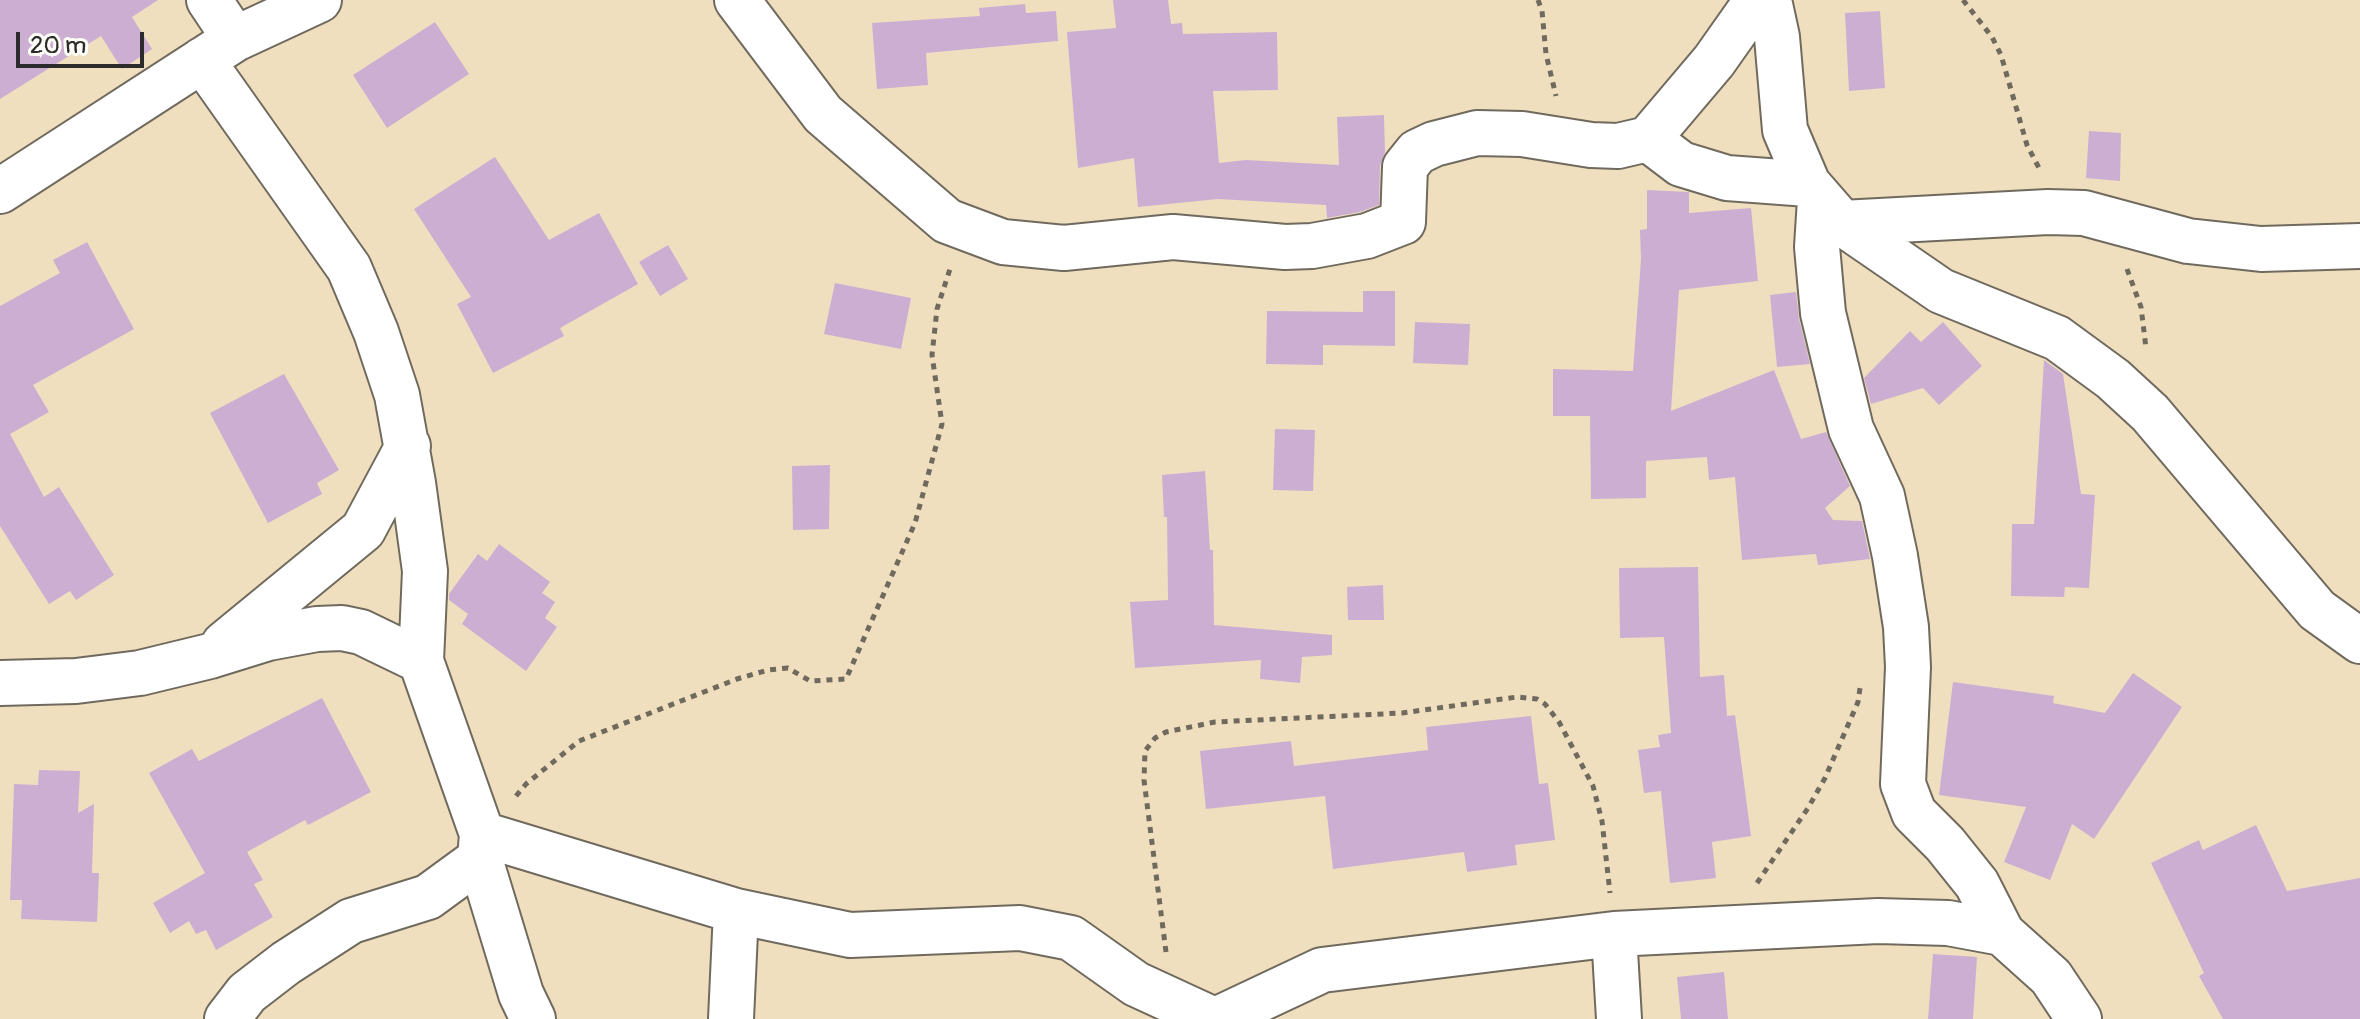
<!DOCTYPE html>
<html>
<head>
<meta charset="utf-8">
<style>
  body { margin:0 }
  #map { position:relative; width:2360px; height:1019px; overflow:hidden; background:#f0dfbe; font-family:Pangolin,sans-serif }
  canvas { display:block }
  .scale { position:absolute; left:16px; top:32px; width:128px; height:36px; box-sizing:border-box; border:4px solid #2b2b2b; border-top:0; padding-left:10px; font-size:24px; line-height:28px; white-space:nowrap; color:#2b2b2b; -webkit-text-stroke:6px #fdfcf7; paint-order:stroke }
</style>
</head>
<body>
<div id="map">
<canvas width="2360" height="1019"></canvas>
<div class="scale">20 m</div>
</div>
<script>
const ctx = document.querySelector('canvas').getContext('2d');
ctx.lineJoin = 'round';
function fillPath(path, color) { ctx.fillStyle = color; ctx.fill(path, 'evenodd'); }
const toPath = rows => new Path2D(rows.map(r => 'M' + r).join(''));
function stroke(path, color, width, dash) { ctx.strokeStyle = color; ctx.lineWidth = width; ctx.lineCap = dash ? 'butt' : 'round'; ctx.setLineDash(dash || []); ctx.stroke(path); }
fillPath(toPath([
  [0,0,158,0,132,17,152,49,122,69,101,36,0,99],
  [1113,0,1168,0,1171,24,1182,23,1183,34,1277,32,1278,90,1213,91,1219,163,1246,160,1339,165,1337,117,1384,115,1385,152,1380,166,1379,205,1360,212,1327,218,1326,205,1218,199,1138,207,1134,158,1078,168,1067,32,1116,28],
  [1025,4,1026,13,1056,11,1058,41,926,53,928,85,877,89,872,23,980,16,979,8],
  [1880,11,1885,88,1849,91,1845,13],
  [435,22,469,74,387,128,353,75],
  [2089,131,2121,133,2120,181,2086,178],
  [495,157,549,240,599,213,638,284,560,328,564,336,493,373,457,304,471,297,414,209],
  [1647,190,1689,192,1689,213,1751,208,1758,281,1679,290,1671,411,1774,370,1801,439,1826,432,1850,486,1825,508,1833,520,1862,521,1870,559,1818,565,1816,554,1742,560,1735,477,1709,480,1707,457,1646,461,1646,498,1591,499,1590,416,1553,416,1553,369,1633,371,1641,259,1640,230,1647,229],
  [87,242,134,329,33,385,49,412,10,434,44,497,59,487,114,575,76,600,70,591,49,604,0,526,0,306,60,273,53,260],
  [668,245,688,279,660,296,639,262],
  [835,283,911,298,901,349,824,334],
  [1363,291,1395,291,1395,346,1323,345,1323,365,1266,364,1267,311,1363,312],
  [1796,292,1799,319,1810,364,1777,367,1770,295],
  [1415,322,1470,324,1468,365,1413,363],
  [1943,322,1982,366,1939,405,1923,388,1871,404,1864,378,1910,331,1921,342],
  [2044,360,2063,374,2081,494,2095,495,2089,588,2065,587,2064,597,2011,596,2012,524,2034,524],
  [284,374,339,470,317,483,322,494,268,523,210,413],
  [1275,429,1315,430,1313,491,1273,490],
  [830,465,829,529,793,530,792,466],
  [1205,471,1210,550,1213,550,1214,625,1332,635,1332,655,1302,657,1300,683,1260,679,1261,660,1135,668,1130,602,1168,600,1167,517,1164,517,1162,475],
  [499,544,550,582,542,593,555,602,545,618,557,627,526,671,462,624,468,614,449,600,449,594,478,554,487,561],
  [1698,567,1700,677,1724,675,1727,716,1735,715,1751,836,1712,842,1716,878,1670,883,1661,791,1644,793,1638,750,1660,747,1658,735,1671,733,1664,637,1620,638,1619,568],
  [1383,585,1384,620,1348,620,1347,587],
  [2133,673,2182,707,2094,839,2072,824,2050,880,2004,862,2026,807,1939,795,1953,682,2054,696,2053,703,2105,713],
  [322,698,371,792,308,825,305,820,247,852,263,880,254,884,273,917,216,950,206,930,196,934,189,921,170,933,153,903,205,873,149,773,192,749,199,761],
  [1531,716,1539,784,1548,783,1555,840,1515,845,1517,865,1467,872,1464,852,1333,869,1325,796,1206,809,1200,751,1291,741,1294,766,1428,750,1426,727],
  [39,770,80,771,78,813,94,804,92,873,99,873,97,922,21,919,22,900,10,900,14,784,38,785],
  [2256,825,2287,891,2360,878,2360,1019,2223,1019,2199,976,2204,973,2151,863,2199,840,2203,850],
  [1933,954,1977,957,1973,1019,1928,1019],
  [1724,972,1728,1019,1681,1019,1677,977]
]), '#cdaed3');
const street = toPath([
  [209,0,235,39],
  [737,0,823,114,947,221,1003,242,1064,248,1173,237,1285,247,1312,246,1367,236,1403,222,1405,167,1417,152,1434,144,1477,133,1522,134,1591,145,1618,146,1648,139,1714,61,1757,0],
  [1769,0,1777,37,1785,130,1808,184,1842,223,1941,291,2057,338,2113,379,2150,413,2317,610,2360,641],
  [202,60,349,268,376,332,397,395,413,483,425,571,421,661,482,834,480,859,521,994,533,1019],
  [1648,139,1681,164,1727,178,1808,184],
  [0,191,235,39,319,0],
  [1820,199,1817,247,1823,313,1851,429,1882,496,1895,556,1906,627,1908,667,1903,784,1914,813,1945,844,1977,884,2002,933],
  [1842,223,2048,212,2084,213,2188,241,2261,249,2360,246],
  [224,644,363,530,408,446],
  [0,683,76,681,140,673,210,656,268,638,317,629,342,628,361,632,421,661],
  [482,834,736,911],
  [1614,934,1619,1019],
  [227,1019,247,993,286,963,351,921,428,897,480,859],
  [731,1019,736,911,850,935,1020,928,1071,938,1136,984,1212,1019],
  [1218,1019,1322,970,1614,934,1878,921,1948,923,2002,933,2051,977,2079,1019]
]);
stroke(street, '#706a5e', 48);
stroke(toPath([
  [1538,0,1542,11,1546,54,1556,96],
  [1963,0,1992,37,2001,55,2027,145,2039,168],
  [2127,269,2141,307,2146,348],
  [516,796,526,784,579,741,737,679,768,670,788,668,810,681,846,679,915,523,942,424,932,355,937,309,951,266],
  [1757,883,1808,808,1825,778,1858,702,1860,688],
  [1166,952,1144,780,1145,751,1155,738,1166,732,1215,722,1402,713,1517,697,1537,699,1545,704,1559,722,1593,786,1602,821,1610,893]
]), '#706a5e', 5, [6, 6]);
stroke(street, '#fff', 44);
</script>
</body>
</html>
